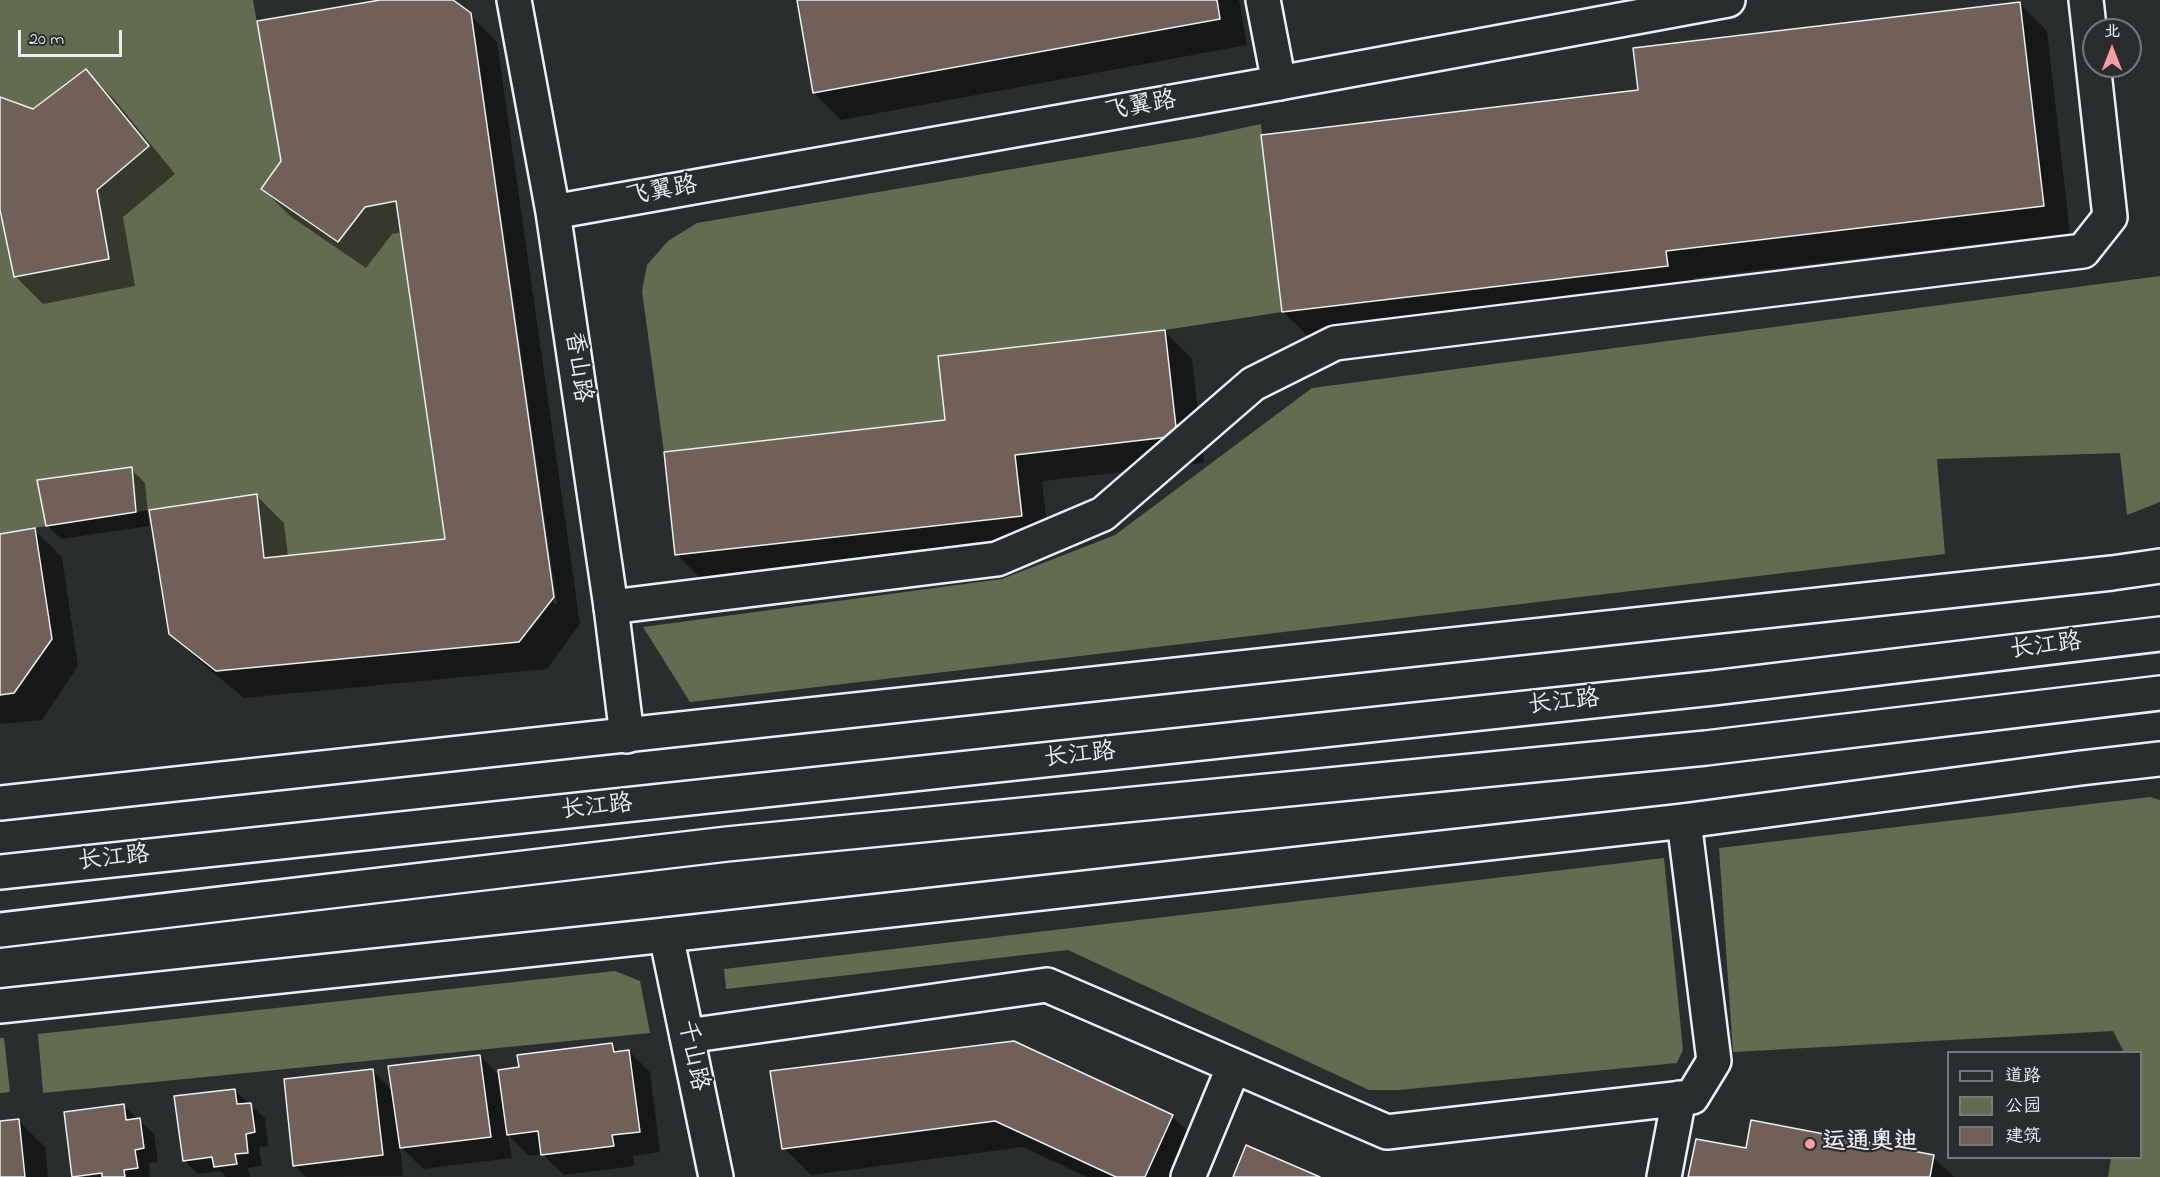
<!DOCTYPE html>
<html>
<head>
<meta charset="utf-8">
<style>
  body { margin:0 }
  #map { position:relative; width:2160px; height:1177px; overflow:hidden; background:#2a2d2e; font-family:"Indie Flower","LXGW WenKai TC",sans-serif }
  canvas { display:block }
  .legend { position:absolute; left:1947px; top:1051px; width:195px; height:108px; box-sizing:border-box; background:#2a2d2e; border:2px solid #767b7f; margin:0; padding:8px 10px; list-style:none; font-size:18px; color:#e8f1f8 }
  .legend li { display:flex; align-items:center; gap:12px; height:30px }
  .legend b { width:30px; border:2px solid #767b7f }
  .north { position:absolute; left:2082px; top:18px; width:60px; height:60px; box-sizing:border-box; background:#2a2d2e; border:2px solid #767b7f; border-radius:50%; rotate:0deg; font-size:16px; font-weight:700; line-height:24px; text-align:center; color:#e8f1f8 }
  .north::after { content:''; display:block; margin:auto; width:21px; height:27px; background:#ff9aa2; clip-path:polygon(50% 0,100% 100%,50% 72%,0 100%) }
  .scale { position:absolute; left:18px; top:30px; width:104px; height:27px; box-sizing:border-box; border:3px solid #e8f1f8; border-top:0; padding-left:8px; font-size:18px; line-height:21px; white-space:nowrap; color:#e8f1f8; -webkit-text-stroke:4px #2a2d2e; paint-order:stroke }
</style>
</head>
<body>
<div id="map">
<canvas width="2160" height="1177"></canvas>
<ul class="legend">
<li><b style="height:8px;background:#2a2d2e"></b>道路</li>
<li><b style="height:16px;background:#636b51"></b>公园</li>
<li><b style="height:16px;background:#706057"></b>建筑</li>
</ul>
<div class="north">北</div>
<div class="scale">20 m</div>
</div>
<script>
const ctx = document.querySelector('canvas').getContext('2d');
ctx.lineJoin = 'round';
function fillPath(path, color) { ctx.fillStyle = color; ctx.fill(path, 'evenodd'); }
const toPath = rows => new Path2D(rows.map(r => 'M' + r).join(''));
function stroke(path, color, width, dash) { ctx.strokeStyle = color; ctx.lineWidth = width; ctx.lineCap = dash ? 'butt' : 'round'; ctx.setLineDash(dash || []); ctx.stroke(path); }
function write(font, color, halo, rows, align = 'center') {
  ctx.font = font + ' "Indie Flower","LXGW WenKai TC",sans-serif'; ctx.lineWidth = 4.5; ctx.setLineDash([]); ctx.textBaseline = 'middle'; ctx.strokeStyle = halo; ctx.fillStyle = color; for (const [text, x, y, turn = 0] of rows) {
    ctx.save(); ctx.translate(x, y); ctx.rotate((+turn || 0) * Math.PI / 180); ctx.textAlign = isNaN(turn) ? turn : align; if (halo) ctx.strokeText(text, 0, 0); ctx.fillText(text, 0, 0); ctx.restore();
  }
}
fillPath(toPath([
  [0,0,253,0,281,161,261,189,338,241,365,207,396,201,445,539,264,558,257,495,136,512,132,468,38,481,46,526,0,534,0,210,14,277,109,259,33,109,0,97],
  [1261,124,1282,312,1165,330,938,356,945,420,664,452,642,291,647,265,668,241,697,223,1200,137],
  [2160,276,2160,502,2127,515,2120,453,1937,459,1945,554,690,702,643,627,1002,579,1115,535,1312,388],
  [2150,797,2160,800,2160,1177,2108,1177,2111,1158,2140,1158,2140,1052,2124,1052,2113,1031,1733,1052,1719,848],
  [1664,858,1683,1050,1677,1063,1399,1090,1369,1090,1068,950,726,989,724,969],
  [615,971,640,981,650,1033,43,1093,38,1034],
  [0,1038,4,1038,10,1092,0,1093]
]), '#636b51');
fillPath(toPath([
  [389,0,451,0,470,15,497,42,580,624,547,669,244,698,198,660,170,633,257,496,284,523,288,557,446,540,402,232,392,234,366,268,290,216,263,189],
  [470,19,473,19,557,604,554,604],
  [799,0,1239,0,1247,45,841,120,814,93],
  [2019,3,2047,31,2070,233,1693,278,1695,293,1311,339,1283,312,1640,92],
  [86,71,113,98,175,174,123,217,135,286,43,304,15,276,3,218,0,217,0,99,34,111],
  [1165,332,1192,359,1204,463,1042,481,1049,543,704,582,677,555,947,422],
  [131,469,145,483,149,526,61,539,47,525],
  [34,530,62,557,78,666,42,720,0,724,0,536],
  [1013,1043,1172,1116,1200,1143,1184,1177,1087,1177,1023,1147,811,1175,784,1148],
  [612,1044,620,1053,629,1051,650,1072,660,1152,633,1156,634,1166,564,1175,542,1154,529,1156,508,1135,512,1158,423,1169,400,1146,403,1176,306,1177,294,1165,372,1070,394,1092,480,1056,501,1077,521,1069],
  [234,1090,265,1118,268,1146,259,1147,262,1166,248,1168,250,1177,226,1177,220,1171,198,1174,184,1160],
  [124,1106,154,1134,158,1162,149,1163,150,1177,74,1177],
  [18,1120,45,1147,48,1177,0,1177,0,1122],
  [1747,1150,1933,1157,1954,1177,1690,1177]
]), '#0007');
const building = toPath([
  [380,0,453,0,471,13,554,597,519,642,216,671,169,634,149,510,257,494,264,558,445,539,396,201,365,207,338,242,261,189,281,161,257,21,380,0],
  [797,0,1217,0,1220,19,813,93,797,0],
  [2020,2,2044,206,1666,251,1668,266,1282,312,1261,135,1638,90,1633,48,2020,2],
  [86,69,149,146,97,190,109,259,14,277,0,210,0,97,33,109,86,69],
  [1165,330,1177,436,1015,455,1022,516,675,555,664,452,945,420,938,356,1165,330],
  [132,467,136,512,46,526,37,480,132,467],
  [35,528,52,639,14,693,0,695,0,534,35,528],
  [1014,1041,1173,1115,1145,1177,1116,1177,995,1121,782,1149,770,1071,1014,1041],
  [612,1043,614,1052,629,1050,640,1132,612,1135,614,1146,541,1155,538,1131,507,1135,498,1070,519,1067,517,1055,612,1043],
  [480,1055,491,1137,400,1148,388,1066,480,1055],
  [373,1069,383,1155,293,1166,284,1079,373,1069],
  [235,1089,237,1104,251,1103,255,1132,246,1134,248,1153,235,1154,237,1164,214,1167,212,1157,183,1161,174,1096,235,1089],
  [124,1104,126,1120,140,1118,144,1148,135,1150,138,1168,124,1170,125,1177,102,1177,102,1173,72,1177,64,1112,124,1104],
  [19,1119,25,1177,0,1177,0,1121,19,1119],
  [1751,1120,1934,1155,1930,1177,1688,1177,1696,1139,1746,1148,1751,1120],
  [1246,1145,1320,1177,1233,1177,1246,1145]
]);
fillPath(building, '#706057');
stroke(building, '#e8f1f8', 1.5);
const minor = toPath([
  [1263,0,1279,83],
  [611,607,997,559,1103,514,1253,384,1335,343,2083,251,2110,217,2086,0],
  [687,1036,1047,985,1387,1132,1692,1097,1714,1061,1684,821],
  [1188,1177,1234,1066],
  [1664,1177,1679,1098]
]);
const tertiary = toPath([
  [514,0,553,212,611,607,627,736],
  [553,212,1279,83,1728,0],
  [666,935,716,1177]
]);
const primary = toPath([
  [0,803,2112,573,2160,566],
  [0,872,1713,688,2160,634],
  [0,930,727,844,1706,748,2160,693],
  [0,1006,666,935,1684,821,2081,768,2160,759]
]);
stroke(minor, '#e8f1f8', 38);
stroke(tertiary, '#e8f1f8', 38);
stroke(primary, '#e8f1f8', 38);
stroke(minor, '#2a2d2e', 33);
stroke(tertiary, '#2a2d2e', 33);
stroke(primary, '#2a2d2e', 33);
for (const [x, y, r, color] of [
  [1810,1144,6,"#ff9aa2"]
]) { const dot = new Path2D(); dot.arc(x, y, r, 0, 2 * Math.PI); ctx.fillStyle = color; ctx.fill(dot); stroke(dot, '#2a2d2e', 2); }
write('24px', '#e8f1f8', '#2a2d2e', [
  ["飞翼路",1141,108,-10],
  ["飞翼路",662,193,-10],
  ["香山路",576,367,82],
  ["长江路",2046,648,-7],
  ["长江路",1564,704,-6],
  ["长江路",1080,757,-6],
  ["长江路",597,809,-6],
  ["长江路",114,860,-6],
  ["千山路",691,1056,78]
]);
write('bold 24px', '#e8f1f8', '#2a2d2e', [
  ["运通奥迪",1822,1144]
], 'left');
</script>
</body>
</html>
